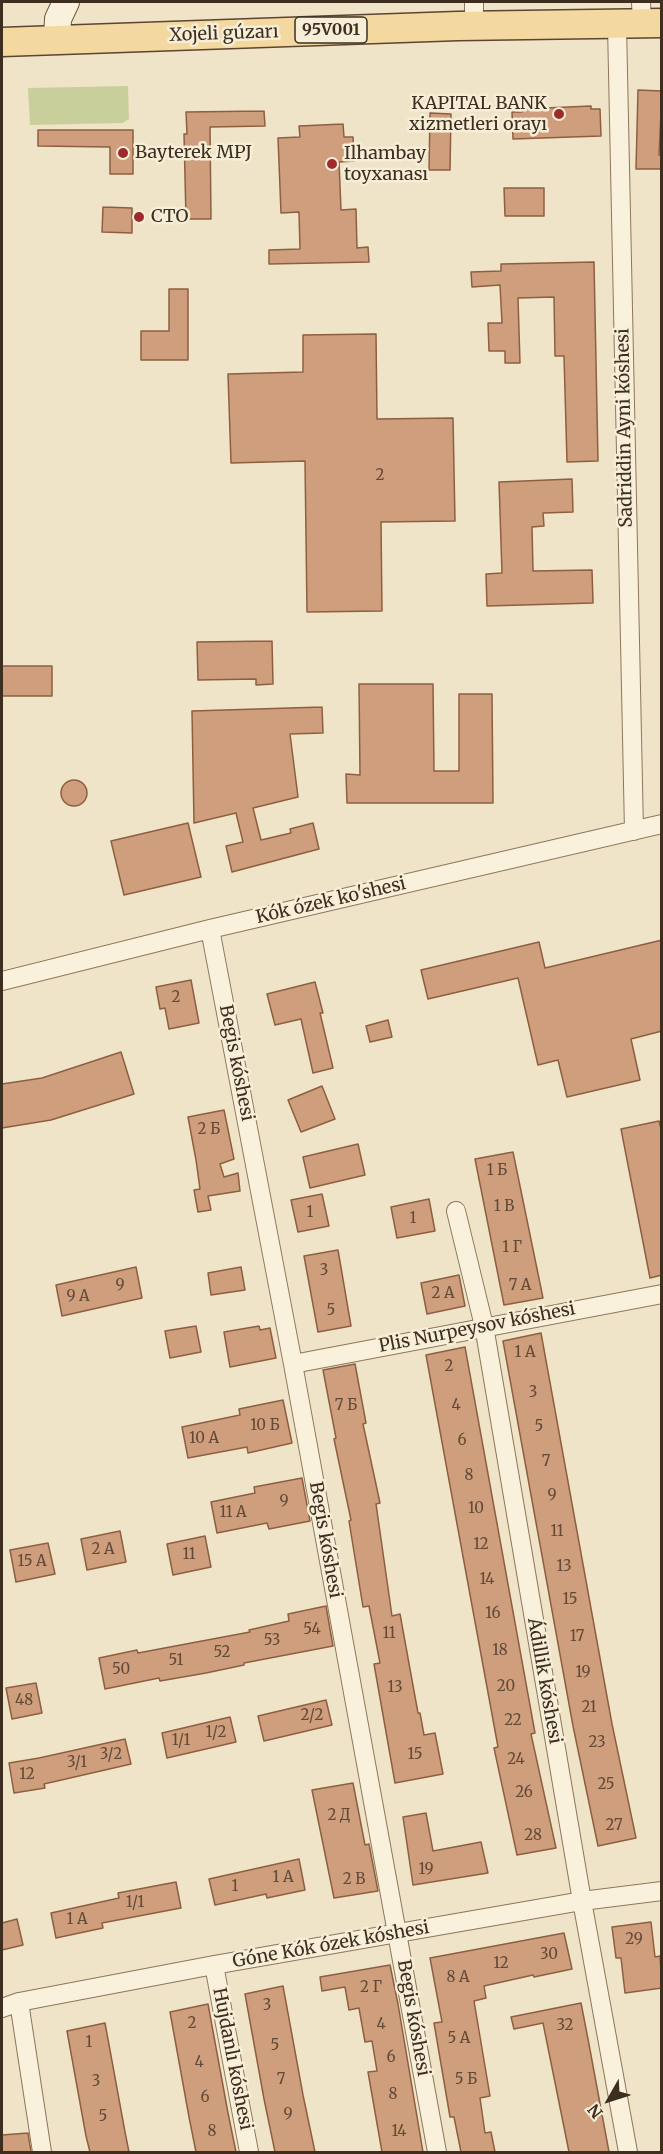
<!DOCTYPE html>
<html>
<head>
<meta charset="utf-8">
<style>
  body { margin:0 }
  #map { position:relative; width:663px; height:2154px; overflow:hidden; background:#f0e4c8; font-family:Merriweather,serif }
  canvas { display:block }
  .frame { position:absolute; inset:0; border:3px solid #3d2e20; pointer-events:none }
  .north { position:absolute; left:579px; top:2070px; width:60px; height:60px; -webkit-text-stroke:4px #f7eed8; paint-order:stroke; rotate:231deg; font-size:16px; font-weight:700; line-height:24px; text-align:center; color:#3d2e20 }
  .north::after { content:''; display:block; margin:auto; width:21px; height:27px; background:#3d2e20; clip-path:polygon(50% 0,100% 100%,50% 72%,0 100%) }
</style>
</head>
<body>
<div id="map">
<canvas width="663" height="2154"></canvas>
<div class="frame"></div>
<div class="north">N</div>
</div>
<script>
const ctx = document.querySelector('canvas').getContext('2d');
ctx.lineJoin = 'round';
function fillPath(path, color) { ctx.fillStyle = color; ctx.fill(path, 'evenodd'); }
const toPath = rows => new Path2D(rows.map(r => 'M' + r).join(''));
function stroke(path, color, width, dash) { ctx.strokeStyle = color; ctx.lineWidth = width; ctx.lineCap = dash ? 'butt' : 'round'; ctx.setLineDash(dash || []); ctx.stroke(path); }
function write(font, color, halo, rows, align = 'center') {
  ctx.font = font + ' Merriweather,serif'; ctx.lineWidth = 5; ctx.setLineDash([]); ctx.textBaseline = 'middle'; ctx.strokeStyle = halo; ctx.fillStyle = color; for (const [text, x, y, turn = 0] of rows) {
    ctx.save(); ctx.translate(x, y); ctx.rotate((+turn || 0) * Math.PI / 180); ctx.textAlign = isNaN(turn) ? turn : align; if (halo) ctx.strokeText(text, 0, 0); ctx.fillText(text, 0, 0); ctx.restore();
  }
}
fillPath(toPath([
  [128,86,129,119,123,123,30,125,28,88]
]), '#c9cf9b');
const building = toPath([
  [638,90,662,91,659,155,662,155,662,169,636,169,638,90],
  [591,106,591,109,600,109,601,136,513,139,512,112,522,112,522,109,591,106],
  [264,111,265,126,210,127,211,219,186,219,184,134,187,134,186,112,264,111],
  [430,113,451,114,450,170,429,170,430,113],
  [343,124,344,137,353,137,354,161,339,162,341,210,356,209,357,248,368,247,369,262,269,264,269,250,300,249,299,212,281,213,278,138,300,137,299,126,343,124],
  [38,130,133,130,133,174,110,174,110,147,38,146,38,130],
  [504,188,544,188,544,216,505,216,504,188],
  [103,207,132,208,132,233,102,232,103,207],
  [594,262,598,461,567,462,564,356,555,356,554,297,518,298,520,363,505,363,505,351,489,351,488,323,502,323,500,285,472,287,471,272,501,271,501,264,594,262],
  [169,289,188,289,188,360,141,360,141,331,169,331,169,289],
  [376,334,377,419,453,418,455,521,381,522,382,611,307,612,305,461,231,463,228,374,303,372,303,335,376,334],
  [572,479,573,512,543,513,544,526,532,527,533,571,592,570,593,603,487,606,486,574,502,573,499,482,572,479],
  [272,641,273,684,256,685,256,679,198,680,197,642,272,641],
  [2,666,52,666,52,696,2,696,2,666],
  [359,684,433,684,434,771,459,771,459,694,492,694,493,803,347,803,346,774,360,775,359,684],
  [322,707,323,733,290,734,298,797,253,808,261,840,291,833,290,829,313,823,319,849,232,872,226,846,243,842,236,813,194,823,192,711,322,707],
  '61 793a13 13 0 1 1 26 0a13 13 0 1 1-26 0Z',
  [188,823,201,877,124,895,111,841,188,823],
  [662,940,662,1031,631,1039,640,1080,567,1097,558,1060,538,1065,518,978,428,999,421,970,539,942,545,968,662,940],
  [191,980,199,1023,169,1029,165,1008,160,1009,156,987,191,980],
  [315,982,323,1013,320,1013,333,1068,313,1073,301,1019,275,1025,267,994,315,982],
  [388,1020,392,1037,370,1042,366,1026,388,1020],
  [121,1052,134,1094,51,1120,2,1128,2,1084,42,1078,121,1052],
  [322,1086,335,1119,301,1132,288,1100,322,1086],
  [224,1110,234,1159,220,1164,224,1177,238,1173,240,1191,208,1196,211,1210,198,1212,194,1190,200,1189,196,1160,188,1117,224,1110],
  [659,1121,662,1133,662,1275,650,1278,621,1129,659,1121],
  [358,1144,365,1175,310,1188,303,1157,358,1144],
  [513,1152,543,1298,504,1305,475,1159,513,1152],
  [322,1194,329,1226,298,1232,291,1200,322,1194],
  [429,1199,435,1231,397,1238,391,1207,429,1199],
  [338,1250,351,1326,318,1332,304,1256,338,1250],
  [136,1267,142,1298,62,1316,56,1285,136,1267],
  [241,1267,245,1290,211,1295,208,1273,241,1267],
  [459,1275,465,1306,427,1314,421,1283,459,1275],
  [196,1326,201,1352,170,1358,165,1331,196,1326],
  [259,1326,260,1330,270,1328,276,1358,230,1367,224,1332,259,1326],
  [541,1333,612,1724,636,1838,598,1846,573,1726,503,1341,541,1333],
  [465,1347,535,1733,531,1734,556,1848,517,1855,494,1748,498,1747,426,1355,465,1347],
  [355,1364,366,1423,363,1424,380,1503,376,1504,392,1616,400,1614,418,1713,420,1713,424,1735,435,1733,443,1774,395,1783,374,1664,380,1663,369,1606,363,1607,349,1521,351,1520,334,1439,336,1438,323,1370,355,1364],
  [283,1400,292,1443,248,1453,247,1447,188,1458,182,1427,240,1415,239,1409,283,1400],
  [302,1478,310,1521,269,1529,267,1523,217,1533,211,1502,255,1493,254,1487,302,1478],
  [120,1531,126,1562,87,1570,81,1539,120,1531],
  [205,1536,211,1567,173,1575,167,1544,205,1536],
  [48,1543,55,1574,16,1582,10,1550,48,1543],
  [326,1606,333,1646,244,1663,244,1665,206,1673,160,1681,159,1678,105,1689,99,1658,137,1650,138,1653,250,1632,249,1630,289,1621,288,1614,326,1606],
  [36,1683,42,1713,12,1719,6,1688,36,1683],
  [326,1700,332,1725,264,1741,258,1716,326,1700],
  [230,1717,236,1742,167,1758,162,1733,230,1717],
  [125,1739,131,1764,44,1784,45,1788,14,1793,9,1763,39,1758,125,1739],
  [353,1783,365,1845,369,1844,378,1891,334,1898,312,1790,353,1783],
  [426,1813,433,1851,481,1842,488,1873,413,1885,403,1817,426,1813],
  [299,1859,305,1890,267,1898,266,1894,215,1905,209,1879,299,1859],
  [176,1882,181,1908,102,1923,103,1928,56,1938,51,1913,119,1898,118,1893,176,1882],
  [17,1919,23,1945,2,1950,2,1923,17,1919],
  [651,1922,655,1957,660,1956,662,1988,625,1993,621,1958,616,1958,612,1927,651,1922],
  [564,1933,572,1969,534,1977,533,1975,484,1986,486,1998,474,2001,490,2096,480,2098,485,2133,491,2132,495,2152,461,2152,454,2117,450,2117,434,2023,442,2022,430,1958,564,1933],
  [390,1965,398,2004,423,2152,382,2152,368,2072,377,2071,372,2041,365,2042,359,2008,349,2010,345,1987,322,1991,320,1977,390,1965],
  [283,1986,303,2095,315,2152,275,2152,264,2099,245,1994,283,1986],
  [581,2003,588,2039,609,2152,569,2152,543,2023,514,2029,511,2017,581,2003],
  [208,2004,228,2113,236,2152,196,2152,189,2117,170,2012,208,2004],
  [105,2023,125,2132,129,2152,90,2152,86,2136,67,2031,105,2023],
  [28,2133,31,2152,2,2152,2,2135,28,2133]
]);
fillPath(building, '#cf9f7d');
stroke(building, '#8d5f41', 1.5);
const street = toPath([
  [474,2,474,25],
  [641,2,642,24],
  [617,25,634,831],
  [210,929,293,1364,437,2152],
  [2,981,210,929,662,824],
  [456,1211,484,1326,582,1901,628,2152],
  [293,1364,662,1294],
  [214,1965,249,2152],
  [19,2002,42,2152],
  [2,2008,19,2002,214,1965,582,1901,662,1891]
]);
const secondary = toPath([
  [57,39,58,19,66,2]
]);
const primary = toPath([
  [2,42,458,26,662,23]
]);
stroke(street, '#8d765c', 20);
stroke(secondary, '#6f573f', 28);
stroke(primary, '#5b4430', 31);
stroke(street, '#faf1dc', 18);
stroke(secondary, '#faf1dc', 26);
stroke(primary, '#f3d9a0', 28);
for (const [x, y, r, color] of [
  [559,114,6,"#9e2a2b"],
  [123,153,6,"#9e2a2b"],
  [332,164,6,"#9e2a2b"],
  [139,217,6,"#9e2a2b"]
]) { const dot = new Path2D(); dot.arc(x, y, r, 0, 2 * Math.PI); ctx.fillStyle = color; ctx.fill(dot); stroke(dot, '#f7eed8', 2); }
write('15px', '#624a37', null, [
  ["2",380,476],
  ["2",176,998],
  ["2 Б",209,1130],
  ["1 Б",497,1171],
  ["1 В",504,1207],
  ["1",310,1213],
  ["1",413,1219],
  ["1 Г",512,1248],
  ["3",324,1271],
  ["9",120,1286],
  ["7 А",520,1286],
  ["2 А",443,1294],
  ["9 А",78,1297],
  ["5",331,1311],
  ["1 А",525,1353],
  ["2",449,1367],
  ["3",533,1393],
  ["7 Б",346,1406],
  ["4",456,1406],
  ["10 Б",265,1426],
  ["5",539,1427],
  ["10 А",204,1439],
  ["6",462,1441],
  ["7",546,1462],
  ["8",469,1476],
  ["9",552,1496],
  ["9",284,1502],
  ["10",476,1509],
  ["11 А",233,1513],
  ["11",557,1532],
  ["12",481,1545],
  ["2 А",103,1550],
  ["11",189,1555],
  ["15 А",32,1562],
  ["13",564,1567],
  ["14",487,1580],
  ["15",570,1600],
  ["16",493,1614],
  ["54",312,1630],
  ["11",389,1634],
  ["17",577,1637],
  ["53",272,1641],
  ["18",500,1651],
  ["52",222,1653],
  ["51",176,1661],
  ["50",121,1670],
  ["19",583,1673],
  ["20",506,1687],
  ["13",395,1688],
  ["48",24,1701],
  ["21",589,1708],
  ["2/2",312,1716],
  ["22",513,1721],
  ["1/2",216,1733],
  ["1/1",181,1741],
  ["23",597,1743],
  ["3/2",111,1755],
  ["15",415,1755],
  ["24",516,1760],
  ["3/1",77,1763],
  ["12",27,1775],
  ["25",606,1785],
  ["26",524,1793],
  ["2 Д",339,1816],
  ["27",614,1826],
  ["28",533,1836],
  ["19",426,1870],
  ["1 А",283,1878],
  ["2 В",354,1880],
  ["1",235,1887],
  ["1/1",135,1903],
  ["1 А",77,1920],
  ["29",634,1940],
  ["30",549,1955],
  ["12",501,1964],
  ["8 А",458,1978],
  ["2 Г",371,1988],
  ["3",267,2006],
  ["2",192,2024],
  ["4",381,2025],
  ["32",565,2026],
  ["5 А",459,2039],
  ["1",89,2043],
  ["5",275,2046],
  ["6",391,2058],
  ["4",199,2063],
  ["7",281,2080],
  ["5 Б",466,2080],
  ["3",96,2082],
  ["8",393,2095],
  ["6",205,2098],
  ["9",288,2115],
  ["5",103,2117],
  ["8",212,2132],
  ["14",399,2132]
]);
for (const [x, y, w] of [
  [331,30,72]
]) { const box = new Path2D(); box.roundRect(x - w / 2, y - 13, w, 26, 4.5); ctx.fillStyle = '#f7eed8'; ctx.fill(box); stroke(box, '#3d2e20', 1.5); }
write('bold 16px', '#3d2e20', null, [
  ["95V001",331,30]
]);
write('18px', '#3d2e20', '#f7eed8', [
  ["Xojeli gúzarı",224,34,-2],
  ["Sadriddin Ayni kóshesi",625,428,-91],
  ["Kók ózek ko'shesi",331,901,-13],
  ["Begis kóshesi",236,1063,79],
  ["Plis Nurpeysov kóshesi",477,1328,-11],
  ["Begis kóshesi",325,1540,80],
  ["Ádillik kóshesi",544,1681,80],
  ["Góne Kók ózek kóshesi",331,1945,-10],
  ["Begis kóshesi",413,2018,80],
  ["Hujdanlı kóshesi",232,2059,79]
]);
write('18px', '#3d2e20', '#f7eed8', [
  ["KAPITAL BANK",547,104,"right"],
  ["xizmetleri orayı",547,125,"right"],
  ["Bayterek MPJ",135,153],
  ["Ilhambay",344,154],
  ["toyxanası",344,175],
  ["СТО",151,217]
], 'left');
</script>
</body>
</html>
